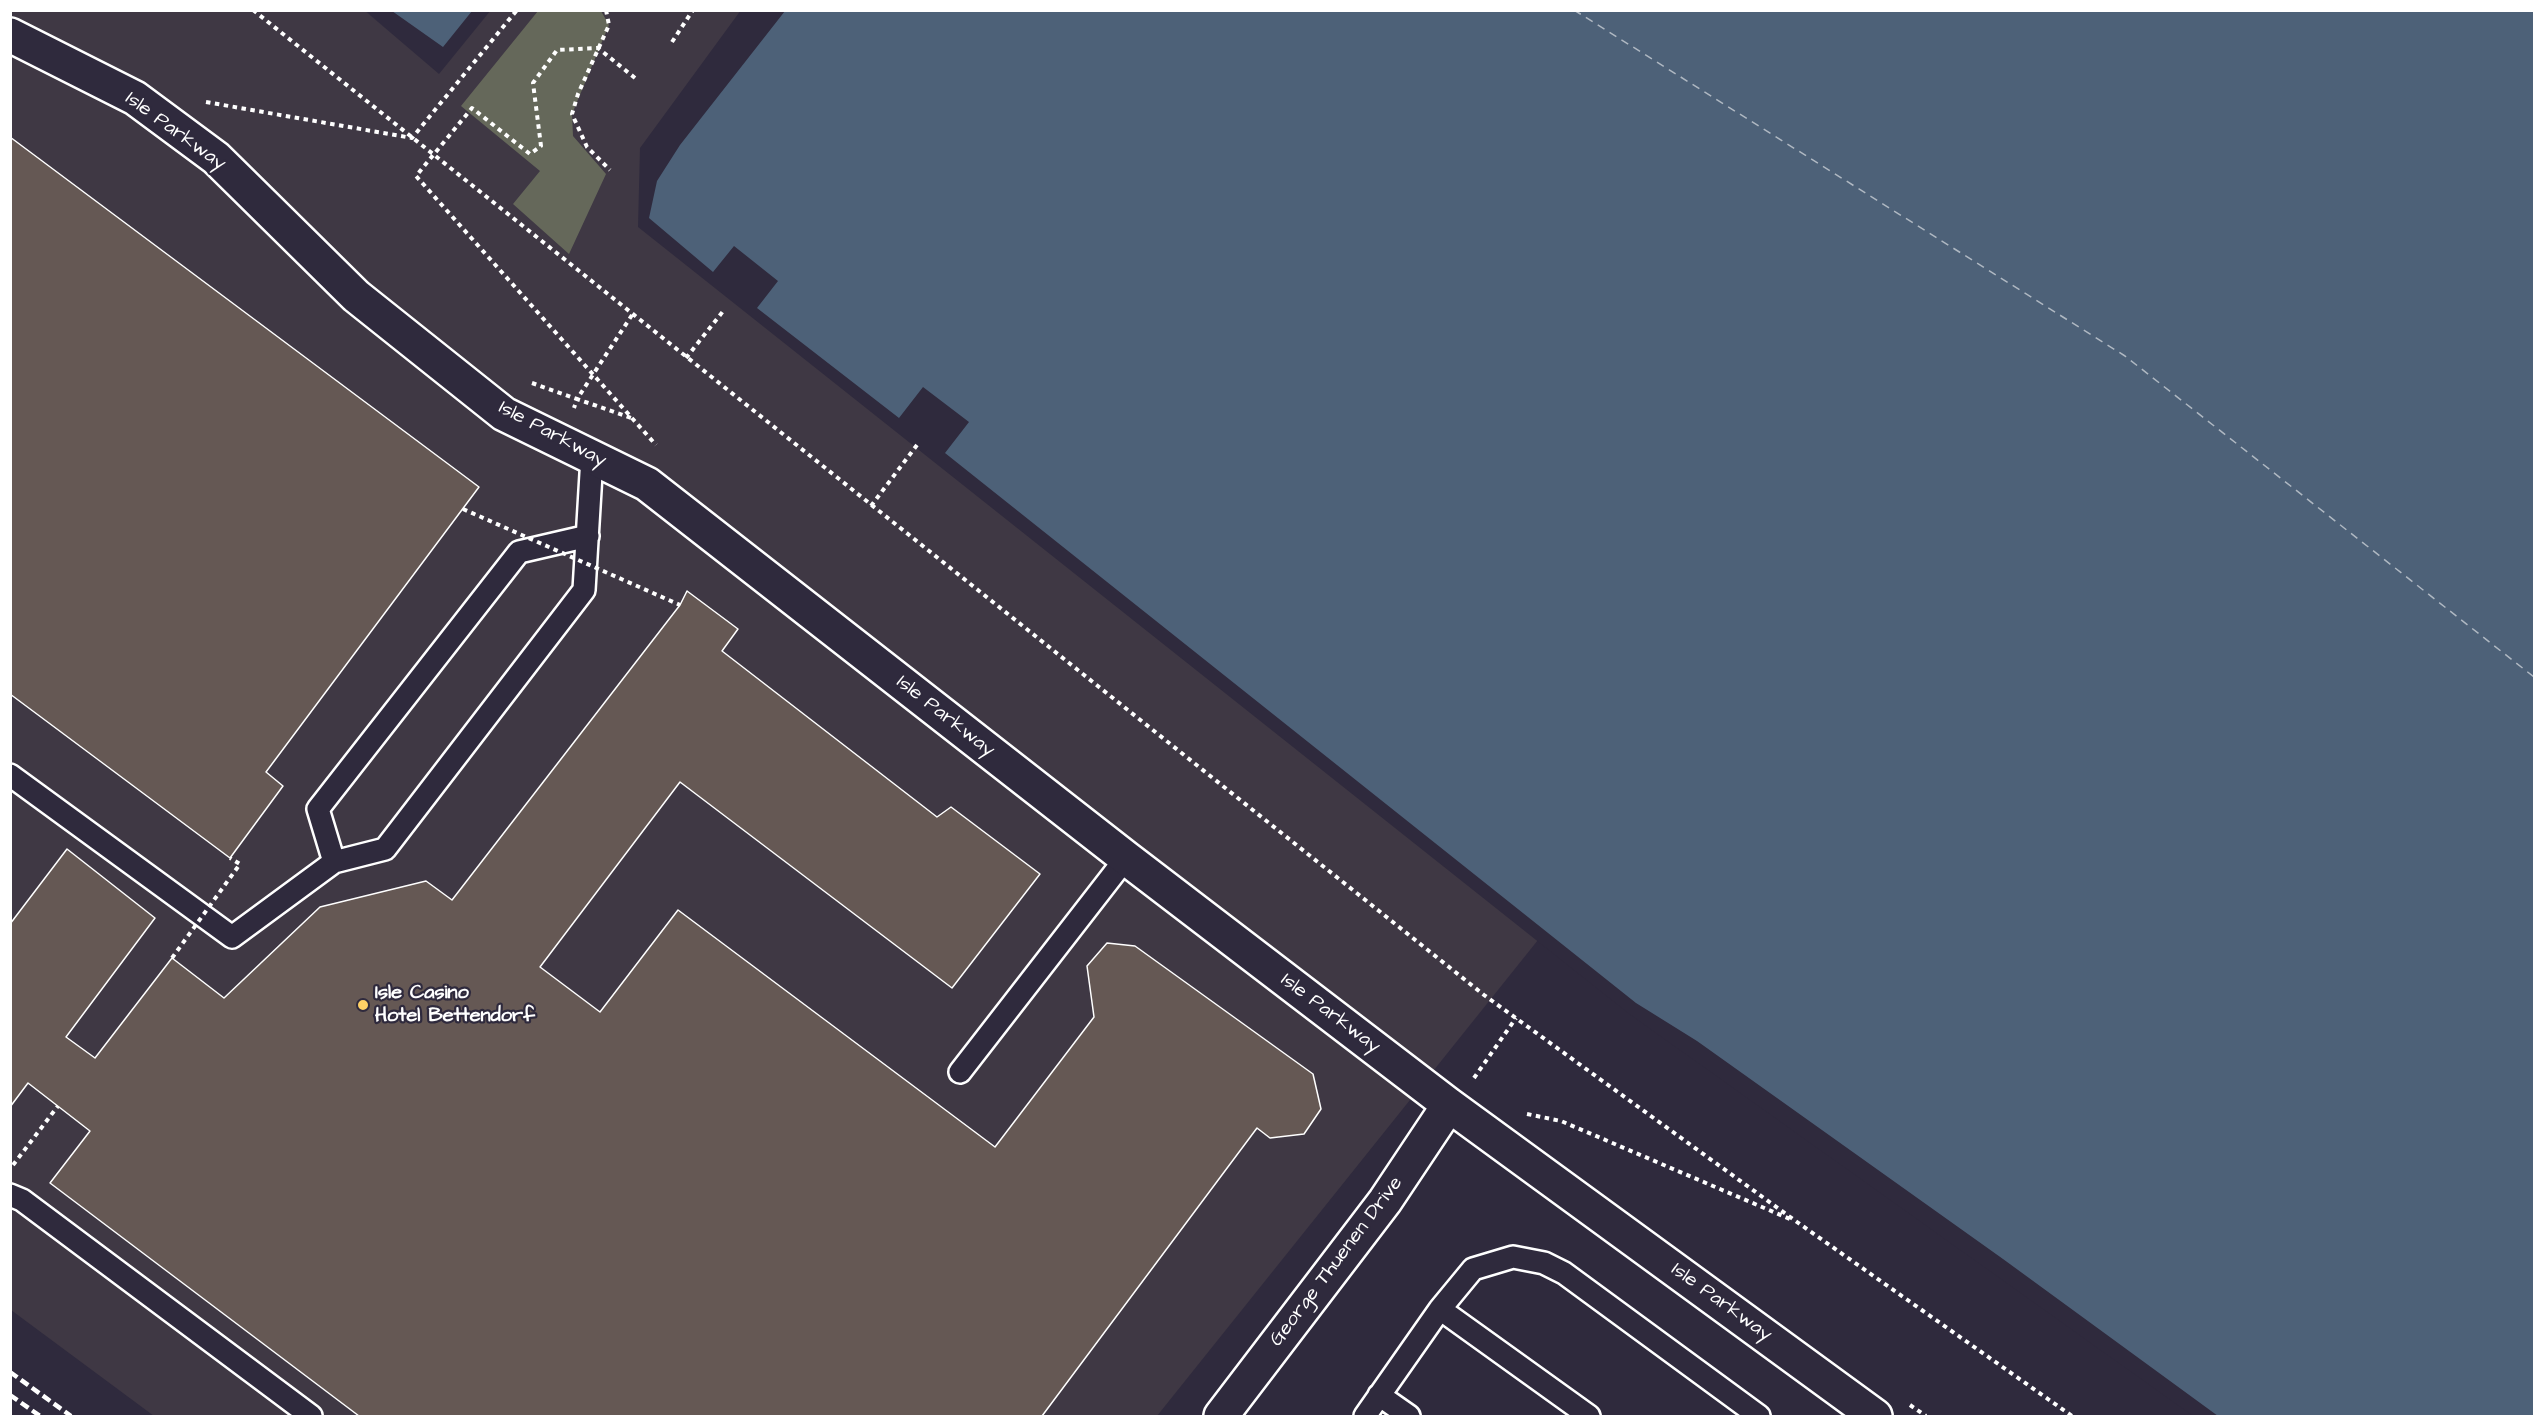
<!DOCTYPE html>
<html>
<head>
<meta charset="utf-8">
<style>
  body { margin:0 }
  #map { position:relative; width:2545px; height:1427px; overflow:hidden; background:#2f2a3d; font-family:"Architects Daughter",sans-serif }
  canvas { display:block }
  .frame { position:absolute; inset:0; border:12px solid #fff; pointer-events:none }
</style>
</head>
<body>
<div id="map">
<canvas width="2545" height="1427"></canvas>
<div class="frame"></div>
</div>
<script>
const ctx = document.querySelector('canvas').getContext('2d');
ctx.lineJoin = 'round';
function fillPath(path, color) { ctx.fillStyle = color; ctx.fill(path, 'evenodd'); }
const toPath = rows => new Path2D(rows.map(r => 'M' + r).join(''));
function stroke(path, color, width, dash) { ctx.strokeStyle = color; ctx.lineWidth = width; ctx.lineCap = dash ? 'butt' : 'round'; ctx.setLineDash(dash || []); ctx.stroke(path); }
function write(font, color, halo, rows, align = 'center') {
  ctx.font = font + ' "Architects Daughter",sans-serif'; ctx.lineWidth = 4.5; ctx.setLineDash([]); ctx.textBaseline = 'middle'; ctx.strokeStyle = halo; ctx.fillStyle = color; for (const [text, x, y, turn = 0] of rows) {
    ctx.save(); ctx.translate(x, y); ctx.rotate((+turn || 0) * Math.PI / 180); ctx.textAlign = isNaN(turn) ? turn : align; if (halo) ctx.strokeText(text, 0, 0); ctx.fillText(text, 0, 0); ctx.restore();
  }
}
fillPath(toPath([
  [10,11,745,11,1538,940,1157,1416,154,1416,11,1310]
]), '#3f3844');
fillPath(toPath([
  [538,11,601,11,609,25,572,114,573,136,606,174,569,254,513,204,540,171,461,106]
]), '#65685a');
const water = toPath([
  [367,11,488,11,439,71,367,11],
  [745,11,2534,11,2534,1416,2199,1416,1703,1062,640,224,642,149,745,11]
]);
fillPath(water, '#4d6178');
stroke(water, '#94a0ae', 1.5);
fillPath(toPath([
  [364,10,392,11,443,47,472,11,491,10,439,74],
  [741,10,785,11,680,145,657,181,649,218,713,272,734,246,778,281,757,308,899,418,923,387,969,422,945,453,1636,1003,1697,1041,2003,1259,2218,1416,2193,1416,1628,1013,638,227,640,148]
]), '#2f2a3d');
stroke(toPath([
  [1574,10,2125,356,2534,677]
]), '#afb8c2', 1.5, [8, 6]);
const building = toPath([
  [10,137,479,487,266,772,283,786,230,858,10,694,10,137],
  [687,591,738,629,722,651,937,817,951,807,1040,874,952,988,680,782,540,967,600,1012,678,910,995,1147,1094,1017,1087,966,1107,943,1135,946,1313,1074,1321,1109,1304,1134,1270,1138,1257,1128,1042,1416,359,1416,50,1183,90,1131,28,1083,10,1107,10,924,67,849,155,918,66,1037,95,1058,172,958,224,998,320,907,426,881,452,900,680,605,687,591]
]);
fillPath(building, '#655854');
stroke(building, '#fff', 1.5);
const service = toPath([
  [10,775,232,937,334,862,385,849,584,590,592,457],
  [334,862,318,809,519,552,588,536],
  [960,1072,1126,858],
  [10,1195,22,1200,311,1416],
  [1440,1309,1589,1416],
  [1379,1395,1409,1416],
  [1365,1416,1440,1309,1473,1269,1513,1257,1544,1263,1564,1273,1759,1416]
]);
const minor = toPath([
  [10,35,135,98,216,158,356,296,504,414,647,484,1126,858,1449,1105,1875,1416],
  [1221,1416,1385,1201,1449,1105]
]);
stroke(service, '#fff', 26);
stroke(minor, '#fff', 38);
stroke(toPath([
  [253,10,1484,995,1797,1222,2072,1416],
  [606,10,609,25,578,94,572,114,587,147,610,170],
  [672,42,693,10],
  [635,78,598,48,557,50,533,83,541,146,530,154,472,108,416,176,656,445],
  [206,102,412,138,517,10],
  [632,315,577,399,634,419],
  [686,358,724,310],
  [532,383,577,399,574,408],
  [871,506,917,445],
  [1474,1078,1516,1018],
  [1527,1114,1561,1121,1790,1219],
  [13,1165,58,1106],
  [1910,1405,1926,1416]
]), '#fff', 4, [4.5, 4.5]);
stroke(service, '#2f2a3d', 21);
stroke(minor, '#2f2a3d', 33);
stroke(toPath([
  [10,1372,71,1416],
  [10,1395,40,1416]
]), '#fff', 4.5, [9, 4.5]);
stroke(toPath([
  [463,509,680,605],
  [172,958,240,864,230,858]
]), '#fff', 4, [4.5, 4.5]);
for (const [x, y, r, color] of [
  [363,1005,6,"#ffd166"]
]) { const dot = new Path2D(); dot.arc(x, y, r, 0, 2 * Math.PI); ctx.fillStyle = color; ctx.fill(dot); stroke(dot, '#2f2a3d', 2); }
write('20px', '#fff', '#2f2a3d', [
  ["Isle Parkway",175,132,36],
  ["Isle Parkway",552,435,28],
  ["Isle Parkway",945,717,38],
  ["Isle Parkway",1330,1014,37],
  ["George Thuenen Drive",1337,1262,-53],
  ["Isle Parkway",1721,1303,36]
]);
write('bold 20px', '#fff', '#2f2a3d', [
  ["Isle Casino",375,994],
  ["Hotel Bettendorf",375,1017]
], 'left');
</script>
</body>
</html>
